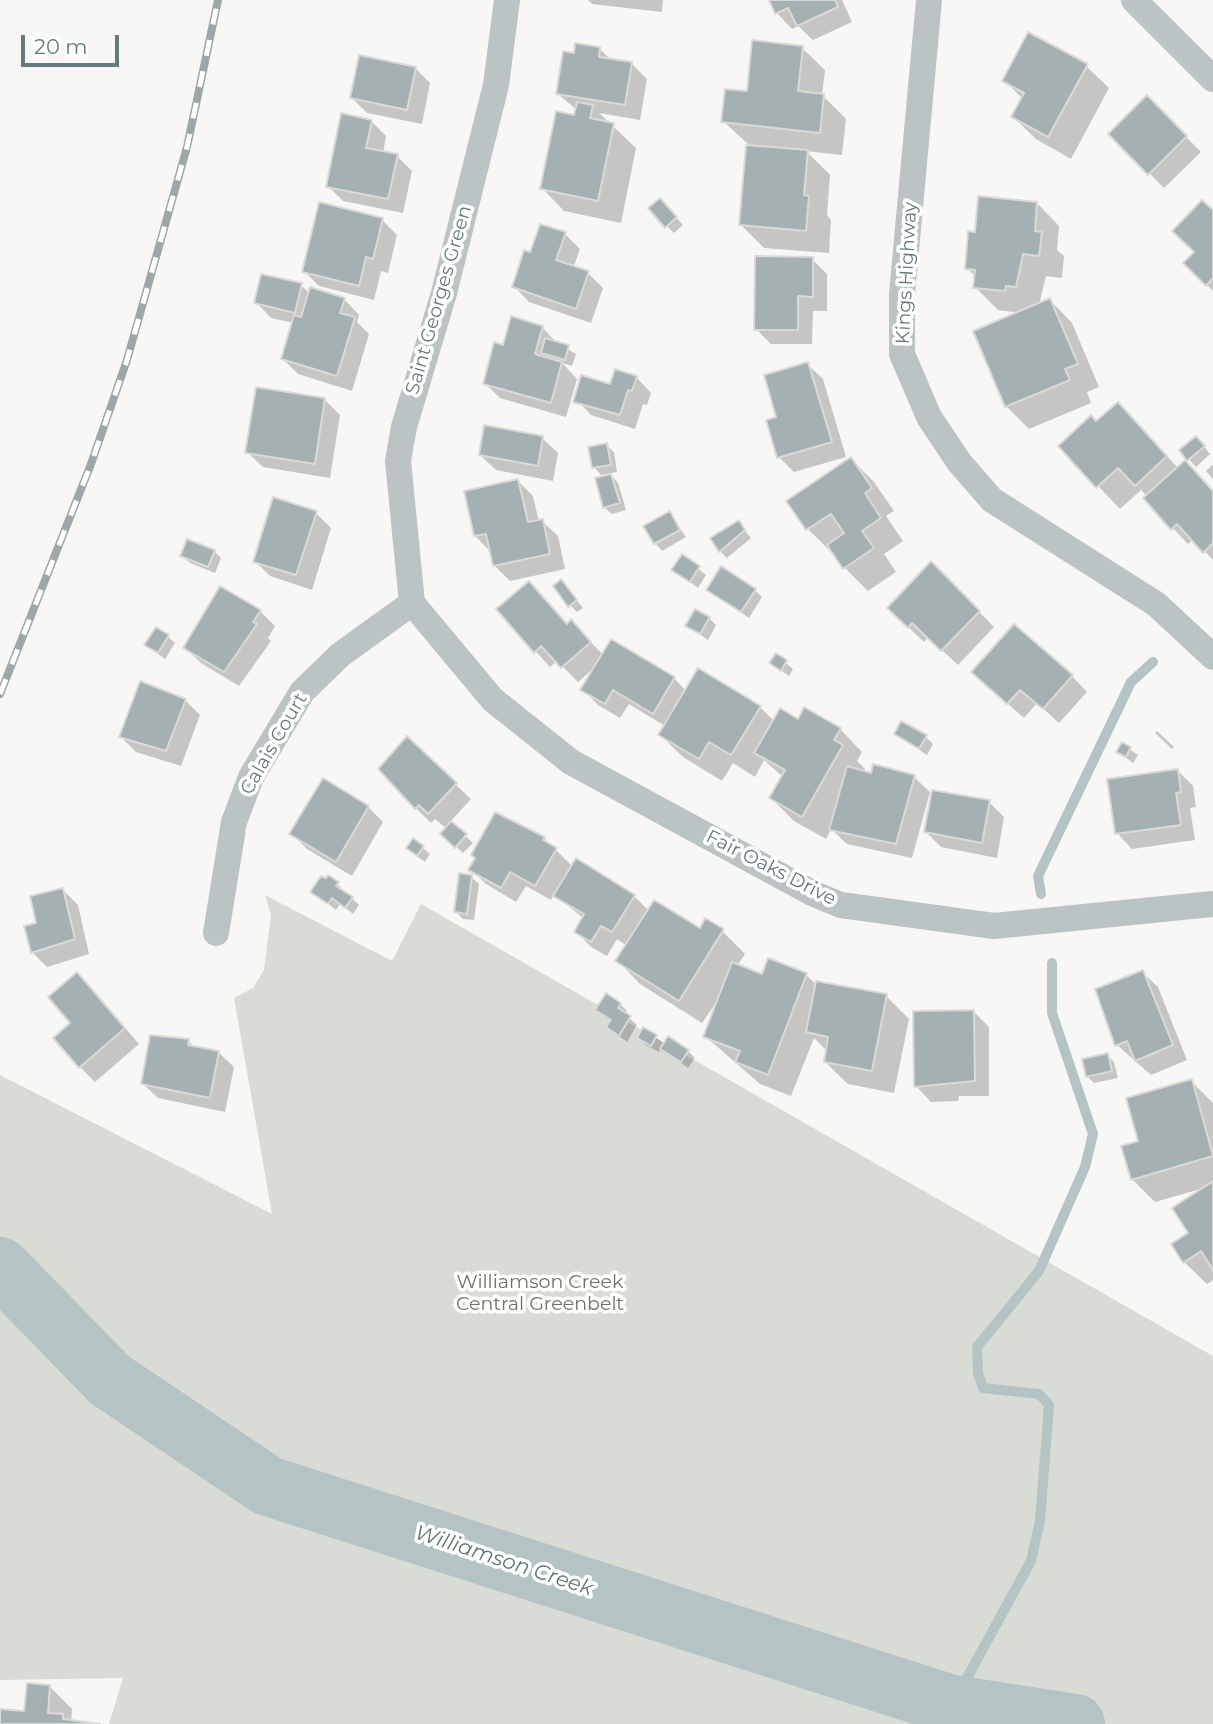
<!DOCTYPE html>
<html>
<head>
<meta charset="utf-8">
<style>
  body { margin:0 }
  #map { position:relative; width:1213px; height:1724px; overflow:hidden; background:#f8f7f5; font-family:Montserrat,sans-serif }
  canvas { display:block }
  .scale { position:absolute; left:21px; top:35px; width:98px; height:32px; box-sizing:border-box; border:4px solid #657a7e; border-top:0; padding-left:9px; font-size:21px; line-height:24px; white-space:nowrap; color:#657a7e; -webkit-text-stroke:5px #fff; paint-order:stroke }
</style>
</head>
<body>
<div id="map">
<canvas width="1213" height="1724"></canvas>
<div class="scale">20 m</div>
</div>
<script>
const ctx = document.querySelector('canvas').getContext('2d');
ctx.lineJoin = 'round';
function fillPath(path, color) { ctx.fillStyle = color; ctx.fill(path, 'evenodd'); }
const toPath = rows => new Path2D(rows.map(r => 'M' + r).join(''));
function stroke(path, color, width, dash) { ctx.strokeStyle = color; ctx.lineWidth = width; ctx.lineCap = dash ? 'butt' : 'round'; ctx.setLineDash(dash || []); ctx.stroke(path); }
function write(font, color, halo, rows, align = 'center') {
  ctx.font = font + ' Montserrat,sans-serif'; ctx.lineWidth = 7; ctx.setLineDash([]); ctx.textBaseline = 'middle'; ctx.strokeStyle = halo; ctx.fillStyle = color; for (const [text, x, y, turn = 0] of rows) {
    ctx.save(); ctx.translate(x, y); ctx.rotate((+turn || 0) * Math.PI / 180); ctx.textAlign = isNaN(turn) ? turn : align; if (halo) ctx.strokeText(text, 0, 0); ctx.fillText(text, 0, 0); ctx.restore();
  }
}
fillPath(toPath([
  [265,895,392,961,421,904,1213,1356,1213,1724,109,1724,123,1678,0,1680,0,1075,272,1214,234,998,253,988,264,970,271,915]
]), '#d9dcd5');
fillPath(toPath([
  [588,0,663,0,662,12,592,4],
  [772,0,842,0,852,22,813,40,798,26,792,29,777,13],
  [599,48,612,61,632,64,647,79,640,120,599,113,636,148,621,223,564,211,542,188,577,110,558,94,575,55],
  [802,48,825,70,822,95,846,119,842,155,806,151,830,175,827,215,831,220,829,253,764,248,741,225,748,144,723,121,749,93],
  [1086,66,1109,88,1071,159,1036,139,1013,117,1023,99,1004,80],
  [415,68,430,83,422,124,367,113,352,98],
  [1147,97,1201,152,1164,188,1110,134],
  [371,121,386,136,383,153,397,156,412,171,403,213,343,201,328,186],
  [1037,203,1059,226,1057,250,1064,256,1062,278,1046,276,1039,305,1050,300,1072,323,1099,387,1087,392,1091,403,1029,429,1006,406,1020,313,998,310,975,287,976,277,967,268,976,234],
  [667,207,683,225,674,233,667,226],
  [1213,213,1213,291,1185,263,1196,252],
  [382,220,397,235,388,273,381,271,374,300,319,286,304,271],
  [565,234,580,249,574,266,588,273,603,288,591,323,529,302,514,286,531,255],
  [812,259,827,274,827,311,813,311,812,344,771,344,756,329],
  [301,285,310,294,344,299,359,315,357,322,369,334,352,391,298,374,283,359,294,323,271,318,256,302],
  [542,327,557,343,576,354,572,366,562,363,577,379,566,417,500,398,485,383,504,347],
  [807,364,823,379,846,457,794,472,779,457,778,418],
  [636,377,651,393,647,405,643,404,635,429,591,415,576,399],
  [324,399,340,415,330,478,263,467,247,452],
  [1096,423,1140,427,1178,468,1213,492,1213,560,1193,539,1188,544,1145,499,1147,496,1141,490,1120,509,1060,446],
  [542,438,558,453,553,481,496,470,480,455],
  [606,445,614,452,617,472,601,475,594,467],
  [1203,445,1210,454,1196,467,1189,459],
  [851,459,874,482,894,511,886,516,903,541,884,554,896,572,868,591,845,568,833,550,831,552,808,529,789,501],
  [1212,465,1213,466,1213,479,1206,471],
  [611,475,618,483,626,510,612,514,604,507],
  [518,481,533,496,539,522,542,521,558,536,565,569,510,581,494,565,491,552,475,536],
  [316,513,331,528,312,590,270,576,255,561],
  [669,514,686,537,662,551,655,543],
  [738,523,751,538,727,558,720,551],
  [214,551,221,558,215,573,190,563,182,556],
  [682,556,706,575,698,588,674,569],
  [931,563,994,627,958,665,928,637,924,642,904,623],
  [568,589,583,608,577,612,570,605],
  [708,590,755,590,762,597,749,618],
  [498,610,568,625,586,637,603,655,674,678,686,691,760,707,774,721,799,721,840,729,862,752,857,761,865,769,863,772,914,777,930,792,912,858,847,844,831,829,826,839,794,821,771,798,783,777,764,760,755,777,733,763,722,781,683,757,660,735,665,726,629,704,620,718,598,705,583,689,595,667,578,682,557,661,550,667],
  [260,611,275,626,268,638,271,641,239,686,201,663,185,648],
  [709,618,716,625,708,640,688,626],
  [167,636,175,643,165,659,146,645],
  [776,655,793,669,789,676,772,663],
  [1072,676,1087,692,1059,723,1037,703,1024,718,989,687],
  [185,700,200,715,181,766,136,752,121,737],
  [1157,731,1174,747,1172,749,1155,733],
  [896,734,926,737,933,744,927,755],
  [407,739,471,799,450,822,473,843,463,853,443,834,447,829,435,819,431,823,416,808],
  [1122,744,1138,755,1133,763,1119,752],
  [1178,771,1193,786,1196,807,1190,808,1195,840,1132,849,1117,833],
  [989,802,1004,817,997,858,941,847,926,832],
  [368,807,383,822,352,876,307,849,292,834],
  [496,815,544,838,573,867,634,896,649,911,700,930,722,931,745,954,737,966,763,976,806,975,817,985,886,996,909,1019,894,1093,848,1084,825,1062,827,1051,814,1038,791,1096,760,1084,705,1036,720,997,702,1023,640,984,618,961,627,946,617,939,607,956,591,947,576,931,583,918,554,894,551,900,526,886,516,902,486,884,471,869],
  [414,840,430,854,425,862,415,855],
  [471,877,479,884,474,920,463,919,456,912],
  [337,884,359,905,353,914,340,904,336,910,312,891],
  [63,890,78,905,89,954,47,967,32,952,38,924],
  [1142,972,1158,987,1187,1060,1151,1075,1117,1045],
  [92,989,139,1044,95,1082,80,1067],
  [620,1004,627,1011,625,1014,637,1025,627,1042,608,1027,612,1021,597,1010],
  [974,1012,989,1027,989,1096,959,1096,958,1101,931,1102,916,1086],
  [644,1029,665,1044,688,1051,695,1058,688,1068,661,1048,659,1052,646,1045,639,1038],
  [188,1041,195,1048,218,1052,234,1067,225,1112,158,1098,142,1083],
  [1107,1055,1114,1062,1118,1078,1094,1083,1087,1076],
  [1191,1081,1213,1103,1213,1280,1207,1284,1184,1262,1204,1188,1155,1202,1132,1179],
  [49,1686,72,1709,71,1722,96,1724,0,1724,0,1711,26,1713]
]), '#0003');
stroke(toPath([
  [1041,894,1038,876,1131,682,1153,662],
  [952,1705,1031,1561,1040,1521,1049,1405,1039,1394,983,1388,978,1373,977,1347,1039,1271,1085,1167,1093,1134,1052,1013,1052,963]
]), '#b4c4c4', 10);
stroke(toPath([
  [0,1267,110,1380,268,1486,952,1705,1075,1724]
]), '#b4c4c4', 60);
const building = toPath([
  [769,0,835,0,838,7,797,26,788,8,775,14,769,0],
  [1028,32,1088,64,1048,137,1011,117,1024,93,1002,81,1028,32],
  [752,40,803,46,798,91,824,94,820,133,721,122,725,89,747,91,752,40],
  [575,43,600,47,599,57,632,62,625,105,556,94,563,51,574,53,575,43],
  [359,55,416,67,407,110,350,98,359,55],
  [1147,95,1187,136,1148,175,1108,134,1147,95],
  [577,102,593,105,590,118,614,123,598,201,540,189,556,111,574,115,577,102],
  [341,113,372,120,366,148,398,154,388,199,326,187,341,113],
  [746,145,808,150,804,195,809,196,806,231,739,225,746,145],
  [978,196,1037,202,1035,231,1042,232,1039,256,1023,254,1016,287,1006,286,1005,291,973,288,975,270,965,269,968,231,975,232,978,196],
  [660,198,677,217,665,228,648,208,660,198],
  [1202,200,1213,210,1213,278,1206,286,1183,263,1194,252,1172,231,1202,200],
  [319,202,383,218,373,259,366,257,359,286,302,272,319,202],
  [540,224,566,232,556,260,589,271,576,309,512,287,524,250,530,252,540,224],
  [755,256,813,257,813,297,798,296,798,330,754,330,755,256],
  [261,274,302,283,295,313,254,303,261,274],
  [310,287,345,298,340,313,355,317,337,376,281,359,294,315,301,317,310,287],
  [1050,298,1078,364,1065,369,1070,380,1005,407,973,331,1050,298],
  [511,316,543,326,535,354,562,362,551,403,483,384,494,342,503,345,511,316],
  [545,338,569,345,565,360,541,353,545,338],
  [808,362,832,442,777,458,766,420,776,417,764,375,808,362],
  [615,369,637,376,632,391,628,390,620,415,573,402,581,375,610,384,615,369],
  [256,387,325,398,315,464,245,453,256,387],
  [1118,402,1167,456,1135,486,1118,468,1096,488,1058,446,1091,415,1096,421,1118,402],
  [484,425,543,436,538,466,479,455,484,425],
  [1196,436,1205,446,1187,461,1179,450,1196,436],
  [607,443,611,465,592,468,588,447,607,443],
  [851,457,872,488,865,493,881,518,862,531,874,548,843,569,827,545,844,533,831,514,806,530,786,501,851,457],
  [1185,460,1213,491,1213,543,1203,553,1177,524,1171,530,1143,498,1185,460],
  [611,474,620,503,603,508,595,478,611,474],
  [518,479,528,522,543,519,550,554,493,566,486,534,474,536,464,491,518,479],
  [273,497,317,511,296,575,253,562,273,497],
  [670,511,680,530,654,544,643,526,670,511],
  [739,520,745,530,719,552,710,538,739,520],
  [187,539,215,550,208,567,180,556,187,539],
  [682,554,700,566,690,582,671,570,682,554],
  [931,561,980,611,941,651,912,623,908,628,887,608,931,561],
  [721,566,756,589,741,612,706,590,721,566],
  [561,579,577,600,568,607,553,586,561,579],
  [529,581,567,624,571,619,591,642,561,668,541,646,534,653,496,609,529,581],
  [220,586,261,610,253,622,257,624,224,672,183,648,220,586],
  [695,609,710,617,700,634,685,626,695,609],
  [1014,624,1073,675,1043,709,1020,690,1007,704,971,672,1014,624],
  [156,627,169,635,158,653,144,645,156,627],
  [611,639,675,677,653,714,613,690,605,704,580,690,611,639],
  [776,653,787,660,781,671,769,663,776,653],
  [698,668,761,706,731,755,709,742,699,759,658,735,698,668],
  [140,681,186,699,166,751,119,737,140,681],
  [804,707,841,728,834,740,843,745,802,817,769,798,785,770,754,753,780,708,798,719,804,707],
  [901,721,927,735,919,749,894,734,901,721],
  [407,736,457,783,428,814,419,805,415,809,378,769,407,736],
  [1122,742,1131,747,1126,757,1116,752,1122,742],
  [873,764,915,775,896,844,829,830,847,766,871,773,873,764],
  [1178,769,1181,792,1176,793,1181,825,1115,834,1107,779,1178,769],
  [323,778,369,806,336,862,289,834,323,778],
  [932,790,990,800,982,843,924,832,932,790],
  [495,812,545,837,543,840,557,848,535,886,510,872,501,888,468,870,475,858,471,855,495,812],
  [451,821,467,834,455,848,440,834,451,821],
  [413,838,424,846,417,856,406,848,413,838],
  [576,858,635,895,612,932,601,926,591,942,574,932,584,914,553,896,576,858],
  [459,873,472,875,467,914,454,912,459,873],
  [328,875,339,882,336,886,353,897,345,908,332,898,328,904,310,892,321,876,326,878,328,875],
  [63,888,75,939,31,953,24,926,36,923,30,896,63,888],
  [654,900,700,928,705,918,724,929,679,1001,615,961,654,900],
  [768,958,807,973,768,1075,735,1062,740,1051,703,1037,732,962,762,974,768,958],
  [1143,970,1173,1045,1135,1061,1127,1041,1115,1046,1095,989,1143,970],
  [77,972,125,1028,79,1068,53,1038,70,1023,48,997,77,972],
  [816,981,887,994,872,1071,824,1062,828,1037,806,1032,816,981],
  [606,993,621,1003,618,1008,631,1016,619,1036,606,1027,611,1020,595,1010,606,993],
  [974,1010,975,1081,914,1087,913,1011,974,1010],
  [643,1027,657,1035,651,1046,637,1038,643,1027],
  [150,1035,189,1039,188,1045,219,1051,210,1098,141,1084,150,1035],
  [668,1036,689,1050,681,1062,660,1049,668,1036],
  [1108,1053,1112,1071,1086,1077,1082,1059,1108,1053],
  [1192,1079,1213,1156,1131,1180,1121,1146,1138,1141,1126,1098,1192,1079],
  [1213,1181,1213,1270,1201,1251,1183,1263,1171,1244,1188,1233,1172,1208,1213,1181],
  [27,1683,50,1685,48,1713,63,1714,63,1719,100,1724,0,1724,0,1709,24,1711,27,1683]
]);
fillPath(building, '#a4b0b2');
stroke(building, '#d9d9d8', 2);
stroke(toPath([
  [929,0,902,294,902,354,929,417,959,462,992,500,1156,604,1213,657],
  [1134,0,1213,79],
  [412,603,493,700,571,762,814,894,841,905,994,926,1213,904],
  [412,603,398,461,404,427,444,293,496,85,507,0],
  [216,933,234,822,251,777,302,692,340,655,412,603]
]), '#bcc3c4', 26);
const rail = toPath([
  [0,694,91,464,127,360,187,147,218,0]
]);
stroke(rail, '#9da7a9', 8);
stroke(rail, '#fff', 5, [16]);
write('19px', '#657a7e', '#fff', [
  ["Kings Highway",907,273,-87],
  ["Saint Georges Green",439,300,-74],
  ["Calais Court",274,744,-60],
  ["Fair Oaks Drive",771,868,27]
]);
write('19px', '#6c7664', '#fff', [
  ["Williamson Creek",540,1282],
  ["Central Greenbelt",540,1304]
]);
write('italic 21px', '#607878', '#fff', [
  ["Williamson Creek",504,1561,18]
]);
</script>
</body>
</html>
